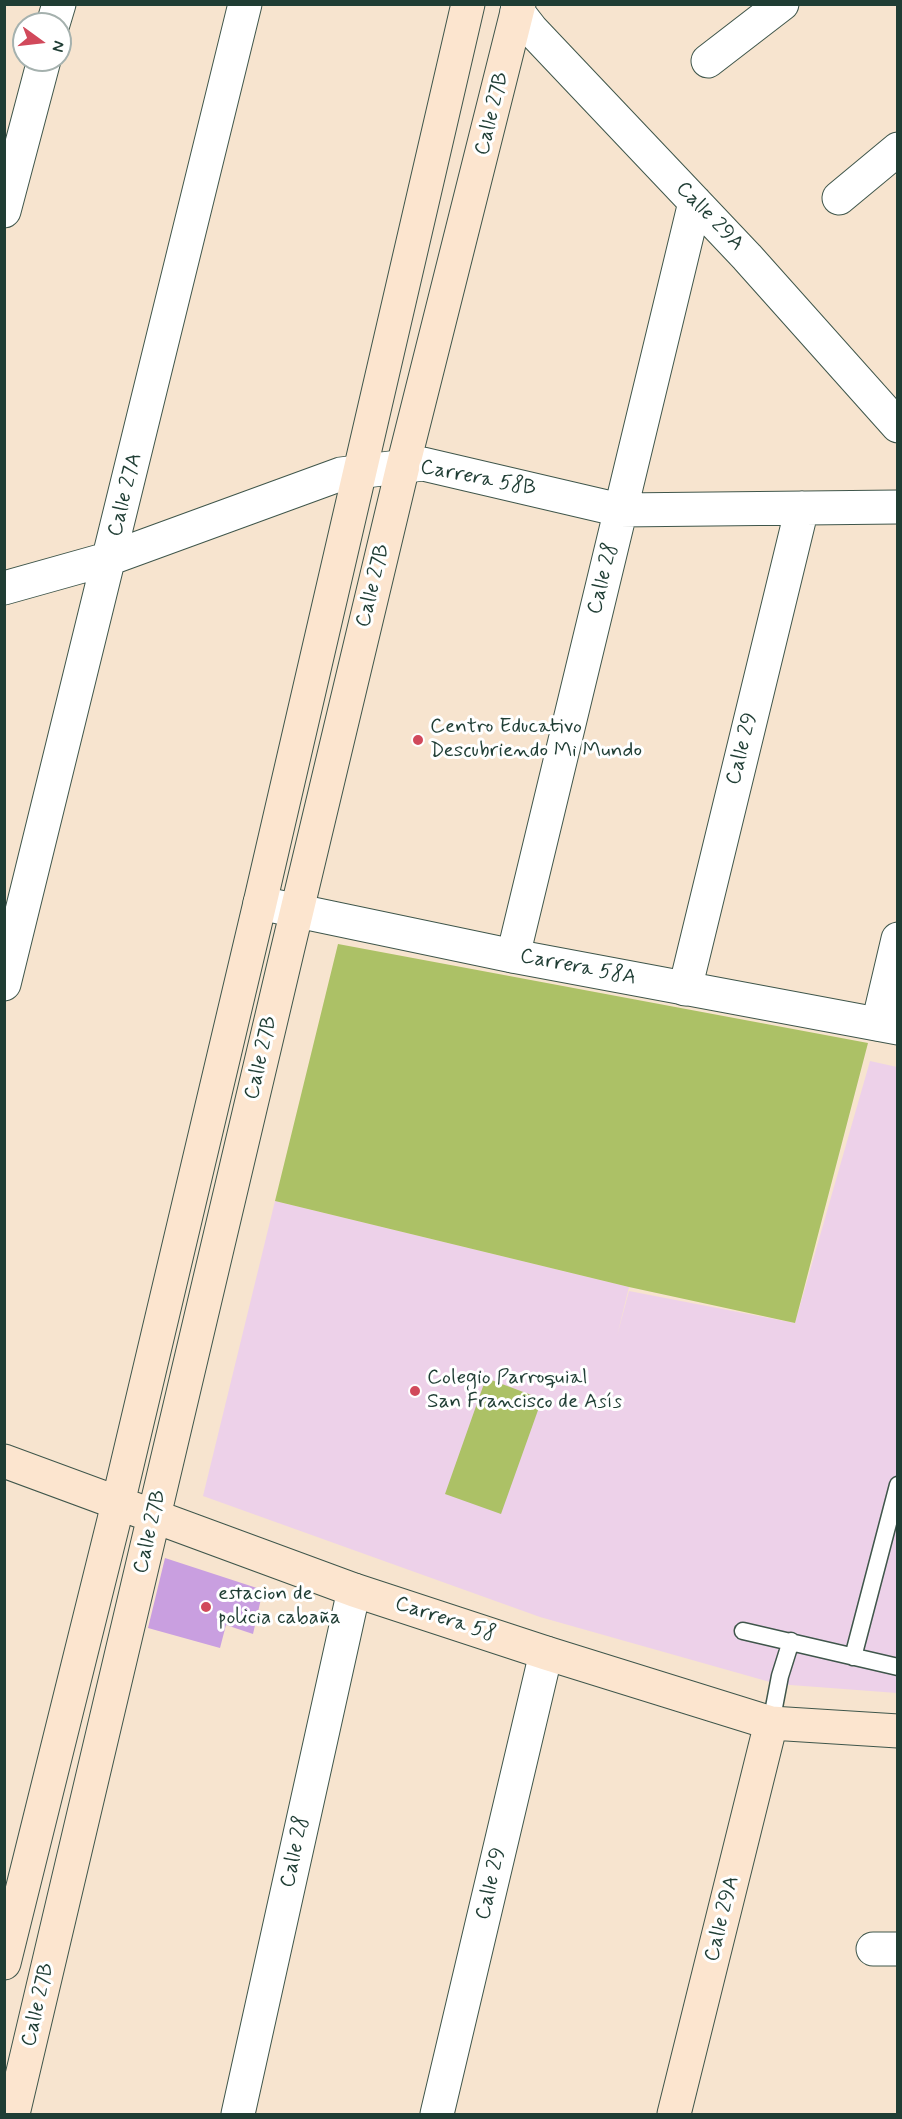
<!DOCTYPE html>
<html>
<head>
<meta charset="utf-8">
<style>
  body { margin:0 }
  #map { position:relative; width:902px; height:2119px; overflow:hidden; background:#f7e4cf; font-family:Mynerve,sans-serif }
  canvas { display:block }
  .frame { position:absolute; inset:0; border:6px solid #1f3d34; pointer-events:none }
  .north { position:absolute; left:12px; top:12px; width:60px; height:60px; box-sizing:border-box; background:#fff; border:2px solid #a5b1ae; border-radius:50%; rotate:105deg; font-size:16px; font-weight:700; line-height:24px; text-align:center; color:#1f3d34 }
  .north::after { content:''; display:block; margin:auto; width:21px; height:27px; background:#d1495b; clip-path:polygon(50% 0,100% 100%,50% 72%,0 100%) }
</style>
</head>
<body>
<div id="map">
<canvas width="902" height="2119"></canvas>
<div class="frame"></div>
<div class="north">N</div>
</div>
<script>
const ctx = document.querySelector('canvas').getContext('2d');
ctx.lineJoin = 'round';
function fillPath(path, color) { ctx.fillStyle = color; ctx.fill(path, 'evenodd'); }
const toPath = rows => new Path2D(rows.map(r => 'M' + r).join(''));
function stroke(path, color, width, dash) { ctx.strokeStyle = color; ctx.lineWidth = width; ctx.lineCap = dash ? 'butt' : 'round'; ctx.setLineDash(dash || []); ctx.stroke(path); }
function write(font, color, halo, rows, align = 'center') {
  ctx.font = font + ' Mynerve,sans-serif'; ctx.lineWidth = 6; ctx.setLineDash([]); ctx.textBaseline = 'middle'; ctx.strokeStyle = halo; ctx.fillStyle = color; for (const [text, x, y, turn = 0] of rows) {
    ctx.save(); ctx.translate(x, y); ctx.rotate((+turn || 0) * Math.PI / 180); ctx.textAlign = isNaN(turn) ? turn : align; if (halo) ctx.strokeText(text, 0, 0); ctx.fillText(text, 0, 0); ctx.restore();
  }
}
fillPath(toPath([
  [870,1061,897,1067,897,1693,777,1684,540,1617,203,1496,275,1201,629,1287,617,1336,629,1291,795,1323]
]), '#edd1e9');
fillPath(toPath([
  [338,944,868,1043,795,1323,629,1287,275,1201],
  [486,1378,542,1399,501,1514,445,1494]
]), '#acc166');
fillPath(toPath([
  [165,1558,263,1590,253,1634,226,1625,220,1648,148,1628]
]), '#c99fe0');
const service = toPath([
  [743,1631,898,1667],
  [853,1657,898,1485],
  [771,1723,780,1676,791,1641]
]);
const minor = toPath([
  [517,11,531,29,747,257,898,426],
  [53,24,59,4],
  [708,61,782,4],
  [839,198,898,149],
  [4,211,44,60],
  [4,588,111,558,341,474,423,464,620,510,898,507],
  [513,956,695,202],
  [4,984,245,4],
  [685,989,802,508],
  [878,1024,898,939],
  [873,1949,898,1949],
  [238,2114,354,1590],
  [437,2114,546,1653]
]);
const tertiary = toPath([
  [260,903,513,956,898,1028]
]);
const secondary = toPath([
  [4,1461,354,1590,546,1653,771,1723,898,1731],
  [4,1963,114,1520,260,903,468,4],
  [13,2114,287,952,403,466,519,4],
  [674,2114,771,1723]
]);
stroke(service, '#3f564b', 19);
stroke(minor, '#3f564b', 35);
stroke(tertiary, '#3f564b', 35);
stroke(secondary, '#3f564b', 35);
stroke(service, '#fff', 16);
stroke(minor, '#fff', 33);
stroke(tertiary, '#fff', 33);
stroke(secondary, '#fce5cf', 33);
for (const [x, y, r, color] of [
  [418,740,6,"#d1495b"],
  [415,1391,6,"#d1495b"],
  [206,1607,6,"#d1495b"]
]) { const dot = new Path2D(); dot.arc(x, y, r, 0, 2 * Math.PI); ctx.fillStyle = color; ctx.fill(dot); stroke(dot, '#fff', 2); }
write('21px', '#1f3d34', '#fff', [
  ["Calle 27B",493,114,-76],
  ["Calle 29A",709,217,46],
  ["Carrera 58B",478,479,11],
  ["Calle 27A",126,495,-76],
  ["Calle 28",604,579,-76],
  ["Calle 27B",374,586,-76],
  ["Calle 29",743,749,-76],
  ["Carrera 58A",578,968,11],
  ["Calle 27B",262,1058,-77],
  ["Calle 27B",151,1532,-77],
  ["Carrera 58",445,1620,18],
  ["Calle 28",296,1852,-78],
  ["Calle 29",492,1884,-77],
  ["Calle 29A",723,1919,-76],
  ["Calle 27B",39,2005,-77]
]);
write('21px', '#1f3d34', '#fff', [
  ["Centro Educativo",430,728],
  ["Descubriendo Mi Mundo",430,752],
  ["Colegio Parroquial",427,1379],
  ["San Francisco de Asís",427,1403],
  ["estacion de",218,1595],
  ["policia cabaña",218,1619]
], 'left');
</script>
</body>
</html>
